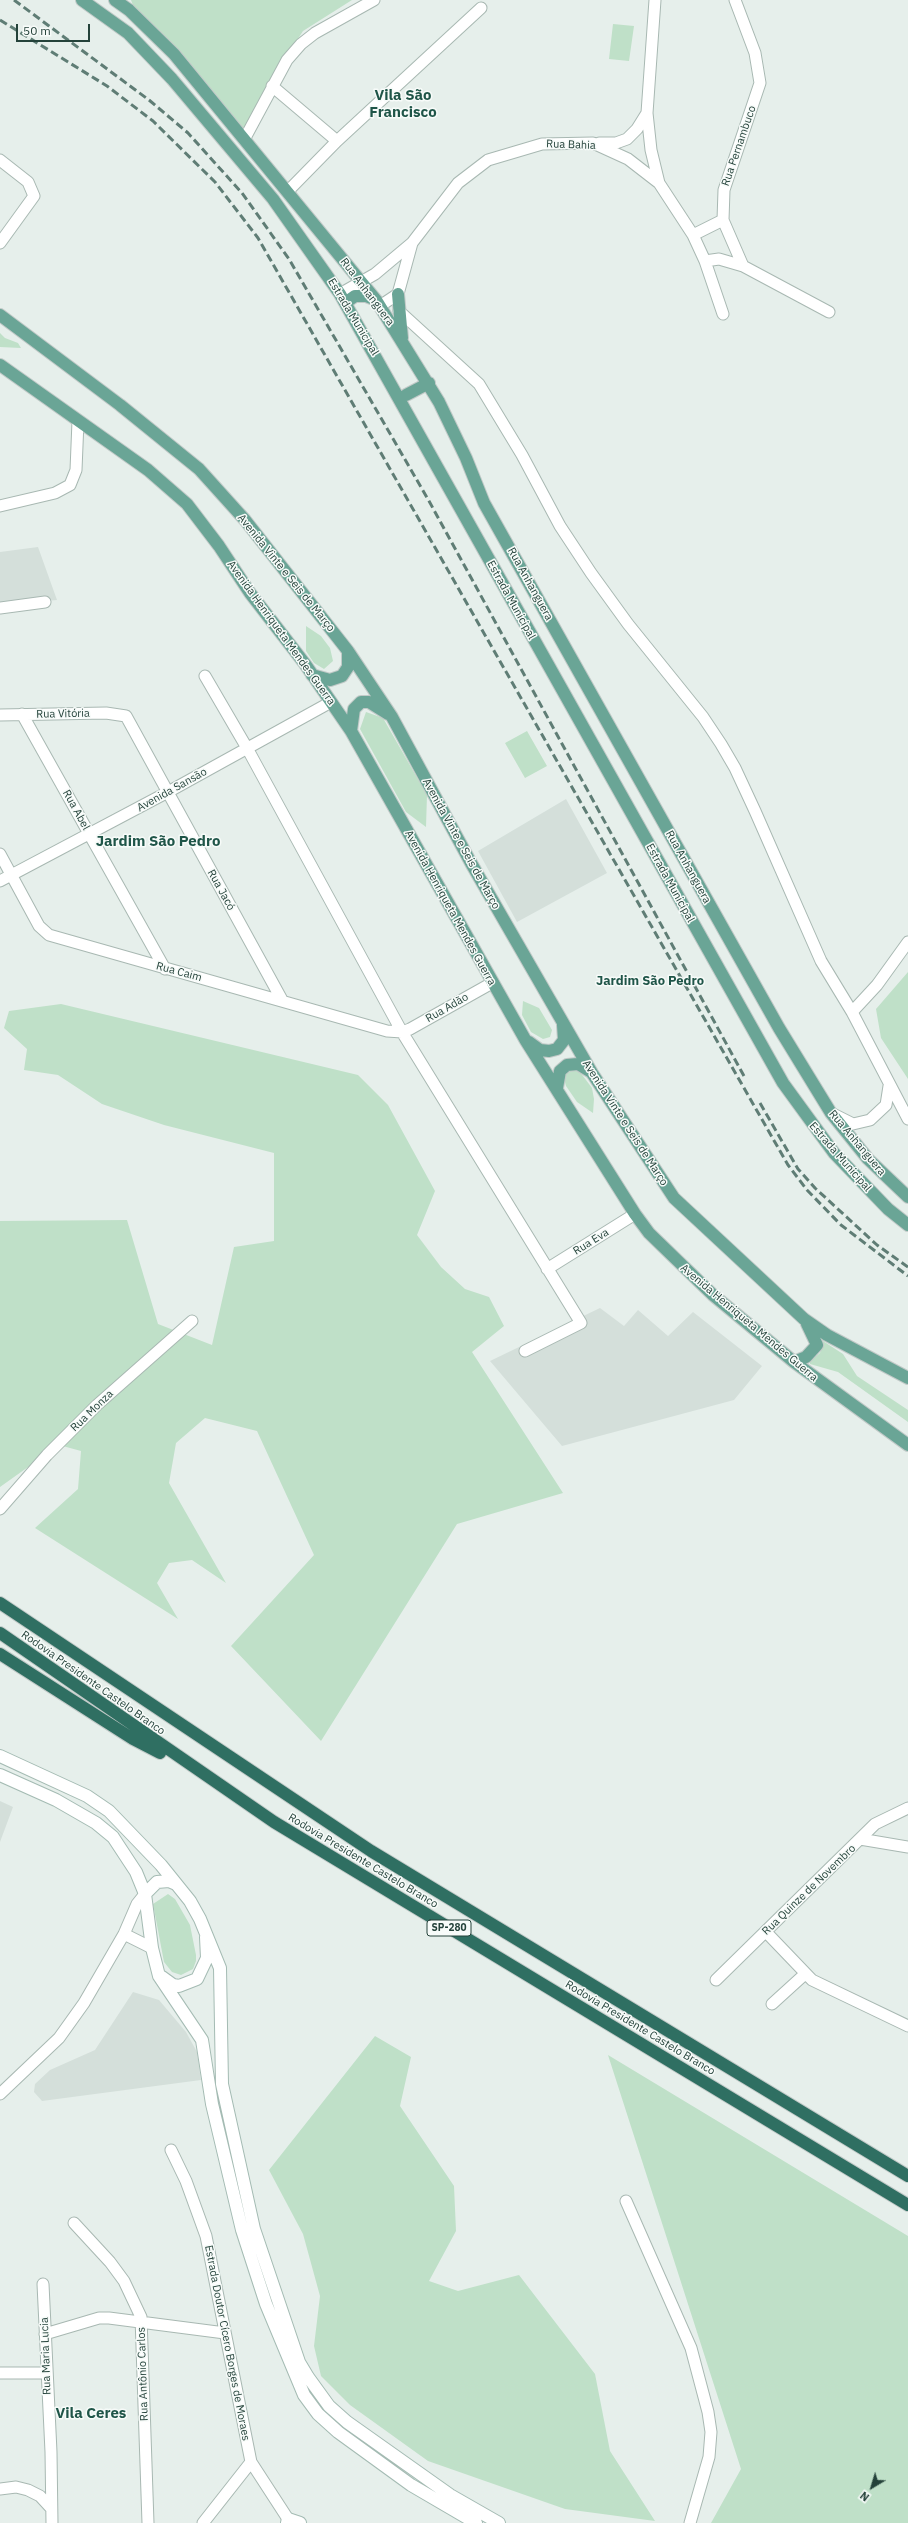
<!DOCTYPE html>
<html>
<head>
<meta charset="utf-8">
<style>
  body { margin:0 }
  #map { position:relative; width:908px; height:2523px; overflow:hidden; background:#e6efeb; font-family:"IBM Plex Sans",sans-serif }
  canvas { display:block }
  .north { position:absolute; left:852px; top:2467px; width:40px; height:40px; -webkit-text-stroke:3px #f7fbf9; paint-order:stroke; rotate:218deg; font-size:11px; font-weight:700; line-height:16px; text-align:center; color:#24423a }
  .north::after { content:''; display:block; margin:auto; width:14px; height:18px; background:#24423a; clip-path:polygon(50% 0,100% 100%,50% 72%,0 100%) }
  .scale { position:absolute; left:16px; top:24px; width:74px; height:18px; box-sizing:border-box; border:2px solid #24423a; border-top:0; padding-left:5px; font-size:12px; line-height:14px; white-space:nowrap; color:#24423a; -webkit-text-stroke:3px #f7fbf9; paint-order:stroke }
</style>
</head>
<body>
<div id="map">
<canvas width="908" height="2523"></canvas>
<div class="north">N</div>
<div class="scale">50 m</div>
</div>
<script>
const ctx = document.querySelector('canvas').getContext('2d');
ctx.lineJoin = 'round';
function fillPath(path, color) { ctx.fillStyle = color; ctx.fill(path, 'evenodd'); }
const toPath = rows => new Path2D(rows.map(r => 'M' + r).join(''));
function stroke(path, color, width, dash) { ctx.strokeStyle = color; ctx.lineWidth = width; ctx.lineCap = dash ? 'butt' : 'round'; ctx.setLineDash(dash || []); ctx.stroke(path); }
function write(font, color, halo, rows, align = 'center') {
  ctx.font = font + ' "IBM Plex Sans",sans-serif'; ctx.lineWidth = 3; ctx.setLineDash([]); ctx.textBaseline = 'middle'; ctx.strokeStyle = halo; ctx.fillStyle = color; for (const [text, x, y, turn = 0] of rows) {
    ctx.save(); ctx.translate(x, y); ctx.rotate((+turn || 0) * Math.PI / 180); ctx.textAlign = isNaN(turn) ? turn : align; if (halo) ctx.strokeText(text, 0, 0); ctx.fillText(text, 0, 0); ctx.restore();
  }
}
fillPath(toPath([
  [38,547,57,600,0,605,0,552],
  [566,799,607,873,517,922,478,851],
  [600,1308,624,1326,638,1310,668,1336,693,1312,762,1366,734,1400,562,1446,490,1361],
  [0,1801,13,1807,0,1842],
  [133,1992,159,2000,186,2032,197,2052,201,2080,42,2101,34,2092,35,2084,50,2070,95,2050]
]), '#d4dfda');
fillPath(toPath([
  [131,0,352,0,303,31,266,88,245,131,185,60,134,8],
  [613,24,634,26,629,61,609,59],
  [0,333,5,338,18,343,21,348,0,347],
  [306,626,321,636,330,648,333,661,324,669,314,663,306,651],
  [366,712,383,718,427,795,426,827,406,812,360,729],
  [527,731,547,766,525,778,505,743],
  [908,972,908,1079,881,1038,876,1009],
  [523,1001,539,1008,552,1030,550,1037,543,1039,531,1032,522,1015],
  [61,1004,358,1075,388,1105,435,1191,417,1235,441,1267,465,1289,489,1297,504,1326,472,1352,563,1493,457,1524,321,1741,231,1646,314,1555,257,1431,205,1418,176,1443,169,1483,226,1583,192,1560,169,1563,157,1583,178,1619,35,1528,78,1489,81,1451,59,1445,0,1487,0,1221,127,1220,158,1324,212,1345,234,1247,274,1241,274,1153,164,1125,102,1104,58,1075,24,1070,27,1049,4,1028,9,1011],
  [572,1068,580,1072,592,1088,594,1099,593,1113,577,1102,566,1086,563,1075],
  [823,1341,843,1354,857,1376,908,1410,908,1422,838,1372,810,1364,810,1361,820,1353],
  [168,1894,175,1899,190,1925,196,1955,196,1961,193,1969,181,1975,172,1972,164,1962,153,1904],
  [375,2036,411,2057,400,2106,454,2186,456,2231,429,2281,458,2291,519,2275,595,2374,610,2451,655,2521,565,2509,428,2461,350,2405,321,2376,314,2346,320,2296,303,2234,269,2170],
  [608,2055,908,2236,908,2523,711,2523,741,2469]
]), '#bfe0c8');
const street = toPath([
  [655,0,647,113,651,150,659,183],
  [735,0,755,53,760,83,724,190,723,220,743,266,829,312],
  [272,86,337,141],
  [245,138,287,60,301,44,315,33,374,0],
  [599,143,616,143,627,139,637,129,647,113],
  [0,160,28,182,34,196,0,243],
  [288,191,337,141,481,8],
  [693,235,723,220],
  [705,261,719,259,743,266],
  [340,294,375,274,412,243,458,183,488,160,542,144,593,143,628,159,659,183,693,235,705,261,723,314],
  [380,306,398,294,412,243],
  [399,311,479,384,522,455,560,526,591,573,628,624,703,717,721,744,735,768,755,811,821,961,852,1012,908,1119],
  [0,506,55,493,70,485,76,470,78,421],
  [0,608,45,602],
  [205,676,247,748,402,1032,581,1323,525,1351],
  [22,714,165,969],
  [0,715,106,713,126,716,282,1000],
  [0,854,39,926,49,935,387,1031,402,1032,410,1029,492,983],
  [0,881,168,792,331,702],
  [852,1012,877,985,908,942],
  [833,1114,853,1124,870,1120,886,1105,889,1086],
  [547,1269,635,1214],
  [0,1509,47,1455,97,1405,192,1321],
  [860,1839,908,1847],
  [766,1932,812,1980,908,2026],
  [124,1934,152,1948],
  [716,1980,875,1824,908,1808],
  [772,2004,805,1974],
  [0,2094,59,2038,84,2003,124,1934,137,1904,145,1894],
  [171,2150,186,2181,206,2236,251,2462,288,2519],
  [626,2201,691,2348,708,2412,711,2432,709,2457,690,2523],
  [74,2223,110,2262,124,2281,141,2317,148,2523],
  [43,2284,51,2452,52,2523],
  [45,2334,99,2318,109,2318,225,2333],
  [0,2373,46,2373],
  [0,2489,16,2487,28,2490,40,2496,51,2508],
  [203,2523,251,2462]
]);
const secondary = toPath([
  [0,1756,87,1796,109,1811,161,1865,190,1901,200,1919,220,1968,222,2084,254,2229,299,2362,308,2377,329,2406,347,2422,450,2495,499,2523],
  [0,1775,56,1800,96,1823,113,1837,136,1872,145,1894,152,1948,159,1976,202,2040,212,2104,242,2230,266,2304,304,2395,318,2414,338,2432,411,2485,476,2523],
  [145,1894,157,1882,169,1881,176,1884],
  [162,1977,173,1985,179,1986,197,1979,207,1958,206,1937],
  [287,2523,288,2519,300,2523]
]);
const primary = toPath([
  [82,0,128,33,172,79,273,199,340,294,783,1083,834,1153,888,1209,908,1225],
  [115,0,129,10,174,54,376,300,439,402,466,458,484,503,779,1028,831,1113,868,1159,908,1197],
  [398,294,402,338],
  [345,303,355,296,366,296,376,300],
  [0,315,120,405,199,469,245,520,348,651,392,717,471,863,592,1073,674,1198,804,1319,827,1335,908,1378],
  [0,365,148,470,187,504,219,546,250,593,305,664,351,731,526,1041,635,1214,649,1233,713,1295,794,1362,908,1445],
  [406,395,429,383],
  [312,675,330,680,342,676,348,667,348,651],
  [351,731,354,709,361,702,369,702,388,714],
  [529,1042,540,1050,549,1051,557,1049,564,1040,563,1025],
  [557,1088,560,1071,567,1065,578,1064,591,1072],
  [794,1362,806,1357,817,1345,807,1324]
]);
const highway = toPath([
  [0,1603,371,1851,908,2176],
  [0,1633,274,1822,908,2205],
  [0,1654,133,1739,160,1753]
]);
stroke(street, '#a8b8b2', 13);
stroke(secondary, '#a4bbb3', 14);
stroke(primary, '#c2cac8', 14);
stroke(highway, '#c2cac8', 14);
stroke(street, '#fff', 11);
stroke(secondary, '#fff', 12);
stroke(primary, '#6aa596', 12);
stroke(highway, '#2f6f62', 12);
stroke(toPath([
  [14,0,149,100,188,133,242,193,289,259,429,501,744,1076],
  [0,20,107,86,153,121,215,182,258,238,788,1165,807,1190,841,1225,908,1276],
  [760,1103,798,1169,815,1188,877,1245,908,1267]
]), '#5f7d75', 3, [8, 4]);
for (const [x, y, w] of [
  [449,1928,44]
]) { const box = new Path2D(); box.roundRect(x - w / 2, y - 8, w, 16, 3); ctx.fillStyle = '#f7fbf9'; ctx.fill(box); stroke(box, '#24423a', 1); }
write('bold 10px', '#24423a', null, [
  ["SP-280",449,1928]
]);
write('11px', '#24423a', '#f7fbf9', [
  ["Rua Bahia",571,145,2],
  ["Rua Pernambuco",739,146,-71],
  ["Rua Anhanguera",367,292,53],
  ["Estrada Municipal",353,317,59],
  ["Avenida Vinte e Seis de Março",286,573,51],
  ["Rua Anhanguera",530,584,61],
  ["Estrada Municipal",511,600,61],
  ["Avenida Henriqueta Mendes Guerra",281,633,54],
  ["Rua Vitória",63,714,-1],
  ["Avenida Sansão",172,790,-29],
  ["Rua Abel",76,810,61],
  ["Avenida Vinte e Seis de Março",461,844,61],
  ["Rua Anhanguera",688,867,61],
  ["Estrada Municipal",670,883,61],
  ["Rua Jacó",221,890,61],
  ["Avenida Henriqueta Mendes Guerra",450,908,61],
  ["Rua Caim",179,972,15],
  ["Rua Adão",447,1008,-30],
  ["Avenida Vinte e Seis de Março",625,1123,57],
  ["Rua Anhanguera",857,1143,50],
  ["Estrada Municipal",840,1157,49],
  ["Rua Eva",591,1242,-32],
  ["Avenida Henriqueta Mendes Guerra",749,1323,40],
  ["Rua Monza",92,1411,-44],
  ["Rodovia Presidente Castelo Branco",93,1683,35],
  ["Rodovia Presidente Castelo Branco",363,1861,31],
  ["Rua Quinze de Novembro",809,1890,-44],
  ["Rodovia Presidente Castelo Branco",640,2028,31],
  ["Estrada Doutor Cícero Borges de Moraes",227,2343,79],
  ["Rua Maria Lucia",46,2356,-92],
  ["Rua Antônio Carlos",143,2374,-92]
]);
write('bold 13px', '#1f5548', '#f7fbf9', [
  ["Jardim São Pedro",650,981]
]);
write('bold 15px', '#1f5548', '#f7fbf9', [
  ["Vila São",403,96],
  ["Francisco",403,113],
  ["Jardim São Pedro",158,842],
  ["Vila Ceres",91,2414]
]);
</script>
</body>
</html>
